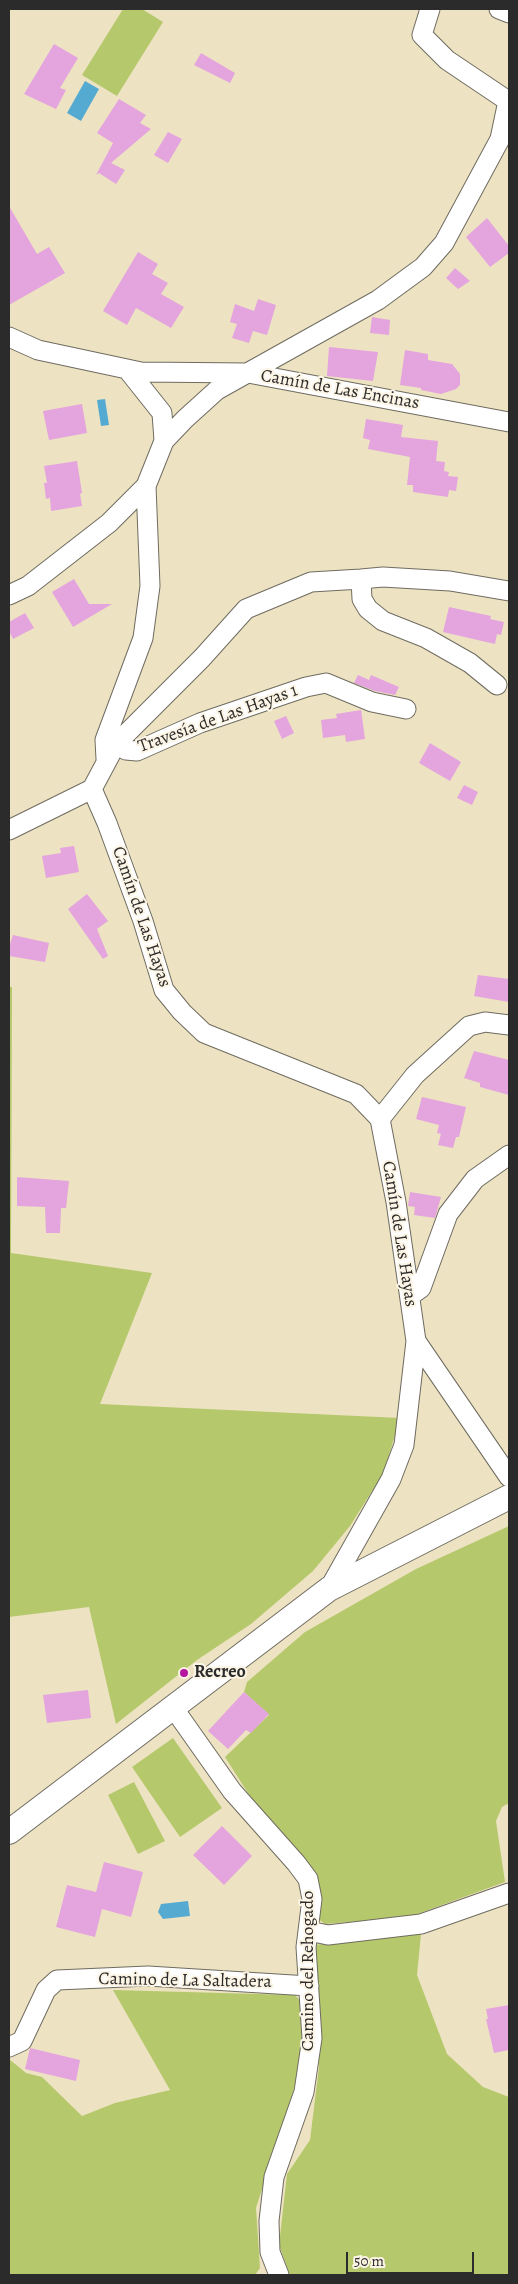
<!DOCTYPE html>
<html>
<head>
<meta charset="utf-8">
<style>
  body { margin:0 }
  #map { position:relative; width:518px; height:2284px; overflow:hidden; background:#ede3c3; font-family:Alegreya,serif }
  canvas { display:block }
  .frame { position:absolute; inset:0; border:10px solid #2b2b2b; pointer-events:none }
  .scale { position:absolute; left:346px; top:2252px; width:128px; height:22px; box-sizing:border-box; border:2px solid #2b2b2b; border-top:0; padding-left:6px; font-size:15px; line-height:18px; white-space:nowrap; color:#2b2b2b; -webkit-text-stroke:4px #fcf5e5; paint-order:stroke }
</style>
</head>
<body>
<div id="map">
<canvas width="518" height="2284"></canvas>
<div class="frame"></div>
<div class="scale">50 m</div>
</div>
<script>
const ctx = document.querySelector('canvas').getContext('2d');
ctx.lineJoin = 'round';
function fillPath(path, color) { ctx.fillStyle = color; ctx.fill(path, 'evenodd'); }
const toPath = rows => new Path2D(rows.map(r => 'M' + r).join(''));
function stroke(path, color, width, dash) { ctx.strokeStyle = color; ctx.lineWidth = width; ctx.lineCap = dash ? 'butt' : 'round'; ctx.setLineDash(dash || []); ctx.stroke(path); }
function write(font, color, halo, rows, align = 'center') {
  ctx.font = font + ' Alegreya,serif'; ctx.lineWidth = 4; ctx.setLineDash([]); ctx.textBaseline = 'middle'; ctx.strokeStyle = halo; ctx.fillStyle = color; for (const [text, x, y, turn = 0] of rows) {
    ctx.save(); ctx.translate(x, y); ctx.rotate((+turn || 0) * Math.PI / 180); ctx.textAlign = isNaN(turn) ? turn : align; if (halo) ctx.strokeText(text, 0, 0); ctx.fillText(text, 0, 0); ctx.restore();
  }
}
fillPath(toPath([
  [123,9,142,9,163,22,117,96,82,75],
  [9,987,12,987,11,1253,152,1273,100,1404,400,1418,384,1472,350,1526,313,1571,251,1624,197,1660,116,1724,89,1607,9,1617],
  [509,1526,509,1803,502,1807,496,1821,505,1882,409,1917,325,1924,317,1918,321,1897,258,1809,225,1757,269,1715,244,1692,247,1682,305,1632,416,1569],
  [173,1738,222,1808,180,1837,132,1767],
  [134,1782,165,1841,138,1854,108,1795],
  [421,1934,417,1975,447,2054,483,2087,509,2097,509,2275,290,2275,279,2245,287,2174,310,2140,319,2067,312,1945],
  [113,1990,295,1995,305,2006,304,2049,293,2092,256,2208,260,2268,255,2275,9,2275,9,2059,26,2073,42,2077,82,2116,115,2103,170,2090]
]), '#b6c86c');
fillPath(toPath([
  [85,81,99,89,81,121,67,113],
  [105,399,109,425,101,426,97,400],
  [188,1901,190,1916,163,1919,158,1912,161,1904]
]), '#55aad1');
fillPath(toPath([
  [54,44,78,58,60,88,66,90,56,109,24,94],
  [201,53,235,73,230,83,194,65],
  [119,99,146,115,140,123,151,129,111,163,125,170,116,184,99,173,96,175,113,143,97,133],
  [168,132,182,139,168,163,154,155],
  [9,206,37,254,49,247,65,273,9,305],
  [487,218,509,246,509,253,490,267,466,237],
  [138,252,158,264,152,274,168,283,161,294,184,307,171,328,136,308,127,325,103,311],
  [455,268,470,281,458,289,446,278],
  [258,299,276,305,267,335,253,331,249,343,232,338,237,324,230,322,235,304,254,311],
  [372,317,390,320,389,335,370,333],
  [329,347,378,352,373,381,327,376],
  [405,350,428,354,428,360,452,364,460,374,460,385,456,389,441,394,421,390,421,388,400,385],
  [82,404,87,433,49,440,43,411],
  [366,419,403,425,401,437,438,441,436,461,445,462,444,471,449,472,448,476,458,477,456,491,449,490,448,497,413,492,413,485,407,485,410,457,368,449,370,440,363,438],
  [77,461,82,493,80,494,82,506,51,511,50,498,46,499,44,483,47,483,44,466],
  [74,579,89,604,112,604,73,627,52,592],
  [449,607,491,616,490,619,504,622,501,635,497,634,495,644,443,632],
  [25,613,34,628,13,639,9,631,9,622],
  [358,675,369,680,371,675,399,687,395,695,375,691,354,683],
  [361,710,365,739,346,742,345,735,323,738,321,720,337,718,336,714],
  [286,716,294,733,282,739,274,721],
  [430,743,461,762,450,781,419,763],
  [464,785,478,792,472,805,457,798],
  [74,846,79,872,46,878,42,856,61,853,60,848],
  [87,894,108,921,97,929,108,956,103,959,68,909],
  [13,935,49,943,45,962,9,956,9,947],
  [478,975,509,979,509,1002,474,996],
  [474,1051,509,1060,509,1095,480,1087,480,1083,464,1078],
  [422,1097,466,1107,459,1137,456,1137,453,1148,438,1145,441,1134,437,1133,439,1125,416,1119],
  [17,1177,69,1181,66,1208,61,1208,60,1233,46,1233,45,1207,17,1206],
  [410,1192,441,1197,435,1218,414,1215,415,1207,408,1206],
  [88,1690,91,1718,47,1723,43,1695],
  [244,1692,269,1714,251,1733,246,1730,228,1749,208,1731],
  [222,1826,252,1856,224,1885,193,1855],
  [104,1862,143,1872,131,1917,102,1909,95,1937,56,1927,67,1885,96,1892],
  [509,2005,509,2050,494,2053,486,2019,488,2019,486,2009],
  [30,2048,80,2060,76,2081,25,2069]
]), '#e4a4dd');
const minor = toPath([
  [499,9,509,13],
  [9,337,38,350,141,372,248,373,509,422],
  [127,369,162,413,164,441],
  [361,579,362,599,368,609,383,621,426,638,470,663,497,685],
  [9,595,28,586,109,523,146,486,164,441,185,419,217,390,378,300,423,267,444,243,500,139,508,101,447,60,422,35,430,9],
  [116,744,126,750,137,751,200,723,306,687,326,683,372,702,406,709],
  [106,759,105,740,143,638,150,586,146,486],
  [9,830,92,789],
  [380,1119,415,1075,469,1026,485,1022,509,1025],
  [410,1296,421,1288,448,1214,475,1179,509,1155],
  [416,1341,509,1477],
  [329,1589,391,1479,404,1445,416,1341,396,1202,380,1119,356,1094,204,1033,182,1012,164,990,143,921,107,823,92,789,116,744,202,658,246,609,311,582,361,579,383,577,450,581,509,591],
  [172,1706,232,1791,296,1863,308,1879,312,1899,306,1947,312,2038,304,2092,274,2177,269,2221,270,2252,279,2275],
  [309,1931,328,1935,421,1924,509,1893],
  [9,2047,22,2041,46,1990,57,1980,148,1976,309,1986]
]);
const tertiary = toPath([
  [9,1832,329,1589,509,1497]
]);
stroke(minor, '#6f6b60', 21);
stroke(tertiary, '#6f6b60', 26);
stroke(minor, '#fff', 19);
stroke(tertiary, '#fff', 24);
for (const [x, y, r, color] of [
  [184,1673,5,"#b5179e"]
]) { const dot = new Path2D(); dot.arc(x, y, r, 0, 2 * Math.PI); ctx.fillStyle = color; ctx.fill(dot); stroke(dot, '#fcf5e5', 2); }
write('18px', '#2b2b2b', '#fcf5e5', [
  ["Camín de Las Encinas",340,390,10],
  ["Travesía de Las Hayas 1",218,719,-20],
  ["Camín de Las Hayas",141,917,71],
  ["Camín de Las Hayas",399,1234,81],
  ["Camino del Rehogado",309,1971,-90],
  ["Camino de La Saltadera",185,1981,1]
]);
write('bold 18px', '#2b2b2b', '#fcf5e5', [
  ["Recreo",194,1673]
], 'left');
</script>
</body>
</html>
